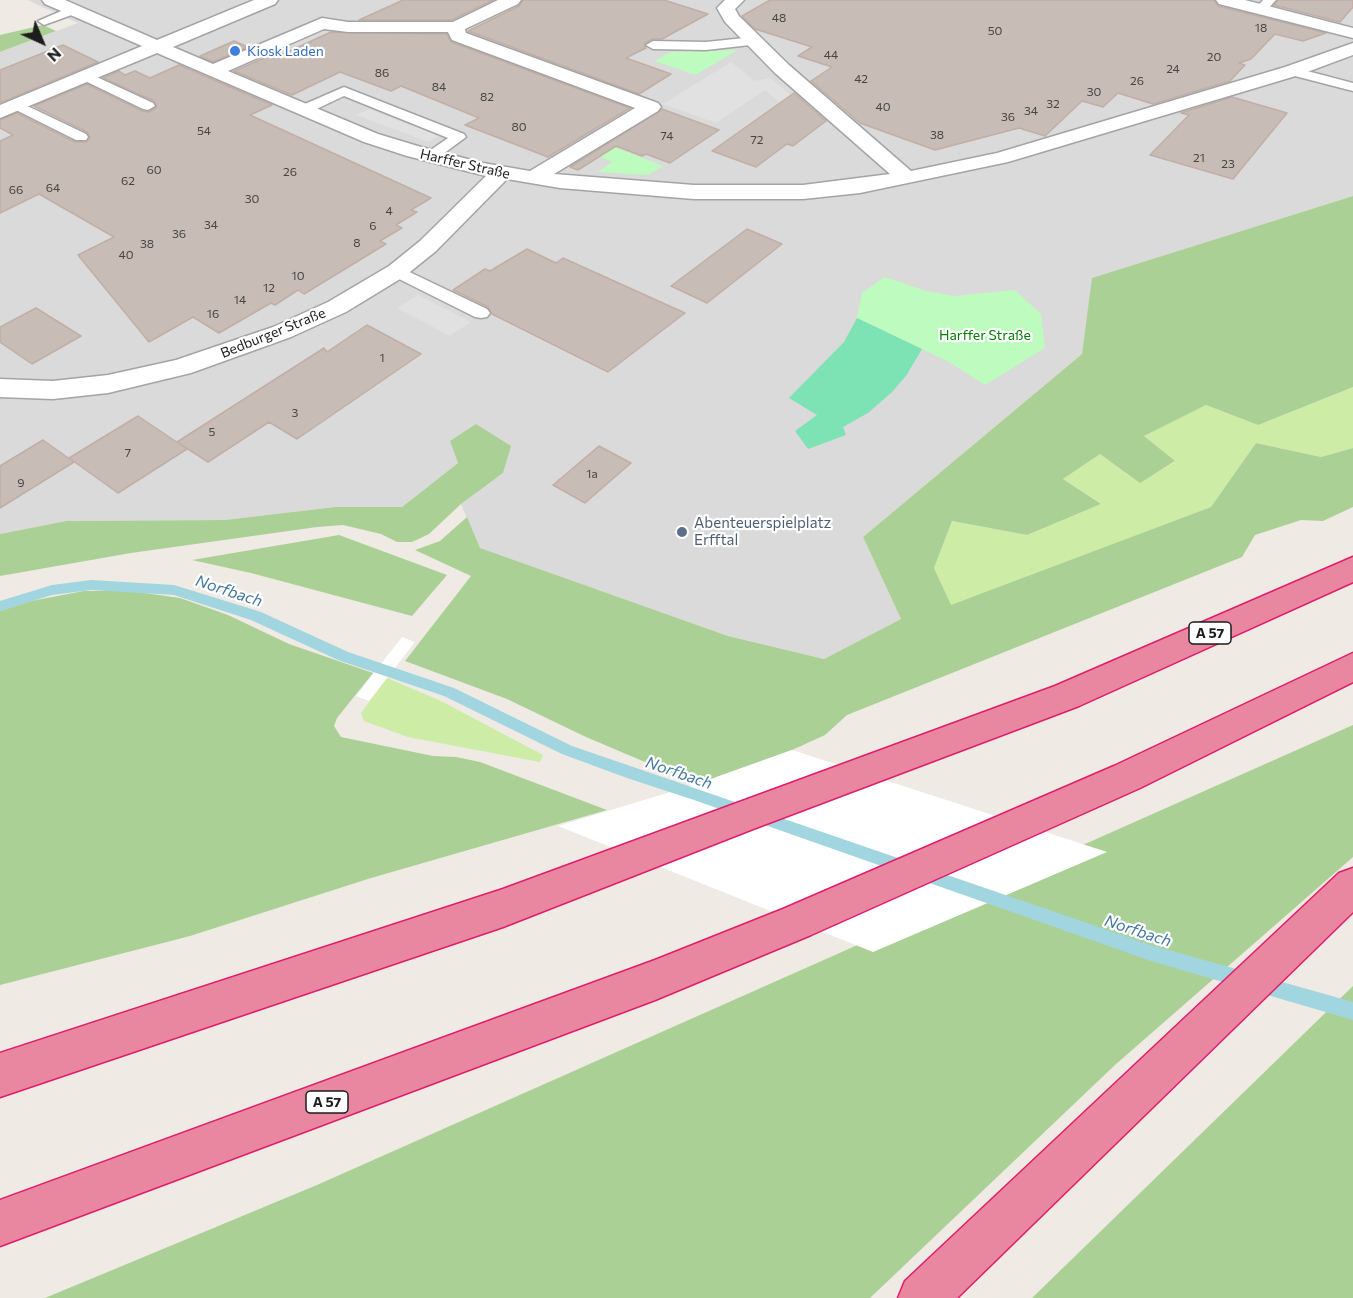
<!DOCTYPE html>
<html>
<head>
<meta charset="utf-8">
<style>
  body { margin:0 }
  #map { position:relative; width:1353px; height:1298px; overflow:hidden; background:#efeae3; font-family:Commissioner,sans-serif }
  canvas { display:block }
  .north { position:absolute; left:12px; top:12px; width:60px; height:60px; -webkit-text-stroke:4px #fff; paint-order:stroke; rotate:136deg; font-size:16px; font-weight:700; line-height:24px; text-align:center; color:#1d1d1d }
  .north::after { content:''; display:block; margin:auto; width:21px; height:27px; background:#1d1d1d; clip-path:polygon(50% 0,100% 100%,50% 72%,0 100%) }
</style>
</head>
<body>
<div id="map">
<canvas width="1353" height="1298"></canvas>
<div class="north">N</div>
</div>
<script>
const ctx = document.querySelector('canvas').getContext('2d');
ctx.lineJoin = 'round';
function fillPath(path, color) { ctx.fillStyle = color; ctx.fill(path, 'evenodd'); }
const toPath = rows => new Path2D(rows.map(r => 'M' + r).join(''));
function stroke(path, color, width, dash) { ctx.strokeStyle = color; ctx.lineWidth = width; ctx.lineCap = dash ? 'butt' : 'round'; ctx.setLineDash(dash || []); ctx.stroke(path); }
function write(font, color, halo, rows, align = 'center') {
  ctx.font = font + ' Commissioner,sans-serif'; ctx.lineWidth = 4.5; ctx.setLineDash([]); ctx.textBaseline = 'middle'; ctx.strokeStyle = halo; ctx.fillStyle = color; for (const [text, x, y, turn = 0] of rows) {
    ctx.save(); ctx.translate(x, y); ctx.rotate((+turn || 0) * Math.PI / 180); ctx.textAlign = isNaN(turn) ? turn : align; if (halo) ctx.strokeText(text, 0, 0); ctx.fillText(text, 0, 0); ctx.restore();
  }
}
fillPath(toPath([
  [27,0,1353,0,1353,196,1093,278,1082,354,863,537,901,619,824,659,728,636,479,548,461,504,503,473,458,463,402,507,335,507,225,520,66,521,0,534,0,52,78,23]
]), '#dbdada');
fillPath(toPath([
  [1353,387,1353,448,1321,457,1256,443,1211,507,951,606,934,568,952,521,1027,535,1101,504,1063,479,1100,454,1140,482,1175,462,1144,436,1206,405,1258,425],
  [387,678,441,701,543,755,540,762,408,737,364,721,361,713]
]), '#cdeca6');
fillPath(toPath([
  [43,25,56,31,0,52,0,35],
  [1353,196,1353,387,1258,425,1206,405,1144,436,1175,461,1140,483,1100,454,1063,479,1101,504,1027,535,952,521,934,568,951,605,1211,507,1256,443,1321,457,1353,448,1353,507,1323,521,1301,520,1255,535,1242,557,847,715,825,735,792,750,697,784,586,737,507,699,405,661,471,576,415,550,440,541,467,517,480,548,728,636,824,659,901,619,863,537,1082,354,1092,278],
  [476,424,511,446,503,473,461,504,429,534,412,542,397,542,381,534,343,525,317,527,131,553,0,576,0,534,66,521,225,520,335,507,402,507,458,463,450,441],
  [339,535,447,575,412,616,251,573,192,560],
  [84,591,130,591,180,598,228,615,289,644,373,673,337,718,334,726,341,737,433,756,456,757,480,762,607,810,371,878,190,936,0,985,0,611,31,601],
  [1353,725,1353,857,1115,1065,870,1298,45,1298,317,1185],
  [1353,986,1353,1298,1032,1298]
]), '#abd096');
fillPath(toPath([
  [738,50,695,75,655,61,670,52],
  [609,145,663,166,648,175,598,172,612,162,594,154],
  [885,277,926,291,954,296,1015,290,1041,314,1045,348,985,385,949,362,857,318,862,293]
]), '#bdfbbe');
fillPath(toPath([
  [857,318,922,349,906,376,892,392,868,413,843,427,846,435,808,449,795,431,817,415,789,398,844,342]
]), '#7de2b4');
fillPath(toPath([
  [731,62,755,81,771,78,812,114,796,117,765,90,716,123,663,104],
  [369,109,407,124,442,134,429,142,356,115],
  [418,295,471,322,450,336,397,308]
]), '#e1e1e1');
fillPath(toPath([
  [402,637,415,642,369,701,356,696],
  [792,750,1107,852,873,952,558,826,697,784]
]), '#fff');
fillPath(toPath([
  [91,580,174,585,261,612,348,652,454,688,572,746,1151,945,1353,1002,1353,1020,1151,961,694,800,627,778,562,754,444,696,338,660,251,620,174,595,91,590,52,595,0,611,0,601,52,585,91,580]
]), '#a1d5df');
const building = toPath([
  [403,0,493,0,452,20,359,20,403,0],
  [523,0,664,0,708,14,662,39,652,39,644,44,646,48,626,58,671,74,639,94,468,31,519,6,523,0],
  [770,0,1214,0,1218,6,1326,33,1303,41,1275,34,1251,59,1239,63,1245,65,1230,81,1153,104,1118,93,1103,107,1082,101,1045,136,1019,128,935,150,860,123,811,81,832,67,798,56,812,47,755,29,742,16,770,0],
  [1278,0,1353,0,1353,7,1340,22,1274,5,1278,0],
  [331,32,447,34,451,42,630,108,548,157,465,125,479,118,401,86,391,91,340,72,292,95,234,71,269,56,274,58,331,32],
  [234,41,248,47,213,62,200,56,234,41],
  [63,45,98,62,0,103,0,70,63,45],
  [179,65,272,105,250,115,431,198,411,210,417,212,396,225,402,228,380,241,386,244,304,294,298,290,275,305,271,303,219,333,193,317,149,342,78,255,114,237,39,194,0,213,0,141,13,135,0,128,0,120,17,113,75,142,86,142,90,138,87,132,34,106,87,84,142,111,149,112,157,107,154,101,103,78,119,71,125,75,135,71,150,78,179,65],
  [794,93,826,121,793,146,787,144,756,167,712,151,794,93],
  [1232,97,1287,113,1233,179,1150,155,1189,115,1181,113,1232,97],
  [662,109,719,130,670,163,646,154,642,156,616,146,578,170,570,167,662,109],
  [747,229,782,244,707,303,671,286,747,229],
  [527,249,556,263,563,258,685,313,608,372,492,314,488,307,453,290,485,269,490,271,527,249],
  [36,308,81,336,32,364,0,342,0,327,36,308],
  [367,325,421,354,297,439,269,422,208,462,177,442,324,348,327,352,367,325],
  [138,416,187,449,118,493,69,458,138,416],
  [43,440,74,462,0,508,0,466,43,440],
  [599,446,631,463,585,503,553,485,599,446]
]);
fillPath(building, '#c7bcb6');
stroke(building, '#c1afa5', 1.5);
const lane = toPath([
  [1263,0,1276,0,1265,12,1257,12,1255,9,1263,0],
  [73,6,77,7,79,10,77,13,44,25,38,21,73,6],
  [754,37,759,38,761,41,759,44,706,50,653,49,646,45,653,41,706,42,754,37],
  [1292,67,1353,83,1353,91,1287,74,1285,71,1292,67],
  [86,72,153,103,155,106,148,110,143,109,81,79,79,76,81,73,86,72],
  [344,87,464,134,466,137,435,160,430,162,425,160,422,157,425,154,448,138,344,96,308,113,298,113,296,110,298,107,344,87],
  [17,101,86,134,88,137,86,140,76,140,12,108,10,105,12,102,17,101],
  [397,266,487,309,490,313,487,317,481,318,475,317,391,275,388,271,391,267,397,266]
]);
const street = toPath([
  [42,0,65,0,157,40,254,0,278,0,275,4,173,47,213,64,322,18,348,22,453,22,498,0,521,0,518,4,465,29,466,33,658,103,661,107,658,111,554,174,694,185,803,185,890,174,775,73,725,22,717,8,725,0,744,0,735,9,739,16,789,65,911,171,997,153,1285,67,1353,43,1353,55,1299,75,1008,162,860,193,803,199,694,199,560,188,507,179,436,251,405,276,346,312,291,337,191,373,108,393,53,399,0,397,0,379,53,381,108,375,176,360,273,327,328,302,389,266,420,241,486,176,407,156,364,142,157,53,0,118,0,105,142,46,45,4,42,0],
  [324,29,348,32,448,32,452,40,635,108,530,171,483,163,421,147,378,134,228,71,324,29],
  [1216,0,1245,0,1353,28,1353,38,1219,4,1216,0]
]);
const highway = toPath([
  [1353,557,1353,582,1079,706,753,829,503,927,0,1097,0,1053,503,889,1055,686,1353,557],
  [1353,653,1353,682,1140,788,811,935,655,1000,0,1246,0,1200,655,960,783,909,1114,766,1353,653],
  [1353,868,1353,912,957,1298,898,1298,905,1281,1339,873,1353,868]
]);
stroke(lane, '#a4a4a4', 3);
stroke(street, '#a4a4a4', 3);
stroke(highway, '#e01d6d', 3);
fillPath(lane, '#fff');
fillPath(street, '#fff');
fillPath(highway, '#ea87a0');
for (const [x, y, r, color] of [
  [235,51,6,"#3f7fe0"],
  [682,532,6,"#5c6f8a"]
]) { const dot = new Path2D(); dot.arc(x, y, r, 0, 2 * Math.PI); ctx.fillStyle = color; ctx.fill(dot); stroke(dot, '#fff', 2); }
write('12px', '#484543', null, [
  ["48",779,18],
  ["18",1261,28],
  ["50",995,31],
  ["44",831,55],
  ["20",1214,57],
  ["24",1173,69],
  ["86",382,73],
  ["42",861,79],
  ["26",1137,81],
  ["84",439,87],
  ["30",1094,92],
  ["82",487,97],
  ["32",1053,104],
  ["40",883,107],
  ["34",1031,111],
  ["36",1008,117],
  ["80",519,127],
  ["54",204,131],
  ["38",937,135],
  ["74",667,136],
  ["72",757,140],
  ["21",1199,158],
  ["23",1228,164],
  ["60",154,170],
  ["26",290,172],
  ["62",128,181],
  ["64",53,188],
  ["66",16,190],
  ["30",252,199],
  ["4",389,211],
  ["34",211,225],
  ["6",373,226],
  ["36",179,234],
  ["8",357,243],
  ["38",147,244],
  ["40",126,255],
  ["10",298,276],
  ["12",269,288],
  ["14",240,300],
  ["16",213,314],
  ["1",382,358],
  ["3",295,413],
  ["5",212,432],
  ["7",128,453],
  ["1a",592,474],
  ["9",21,483]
]);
write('14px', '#366cbe', '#fff', [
  ["Kiosk Laden",247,51]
], 'left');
write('14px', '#1d1d1d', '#fff', [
  ["Harffer Straße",465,164,13],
  ["Bedburger Straße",273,333,-22]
]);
write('14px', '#078009', '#fff', [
  ["Harffer Straße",985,335]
]);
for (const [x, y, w] of [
  [1210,633,42],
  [327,1102,42]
]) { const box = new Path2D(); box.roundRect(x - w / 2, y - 11, w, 22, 4.5); ctx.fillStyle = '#fff'; ctx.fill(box); stroke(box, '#1d1d1d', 1.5); }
write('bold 14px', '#1d1d1d', null, [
  ["A 57",1210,633],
  ["A 57",327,1102]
]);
write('15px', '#4e5e75', '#fff', [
  ["Abenteuerspielplatz",694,523],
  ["Erfftal",694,540]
], 'left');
write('italic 16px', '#4178a1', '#fff', [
  ["Norfbach",229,591,18],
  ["Norfbach",679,773,19],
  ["Norfbach",1138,931,18]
]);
</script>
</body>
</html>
